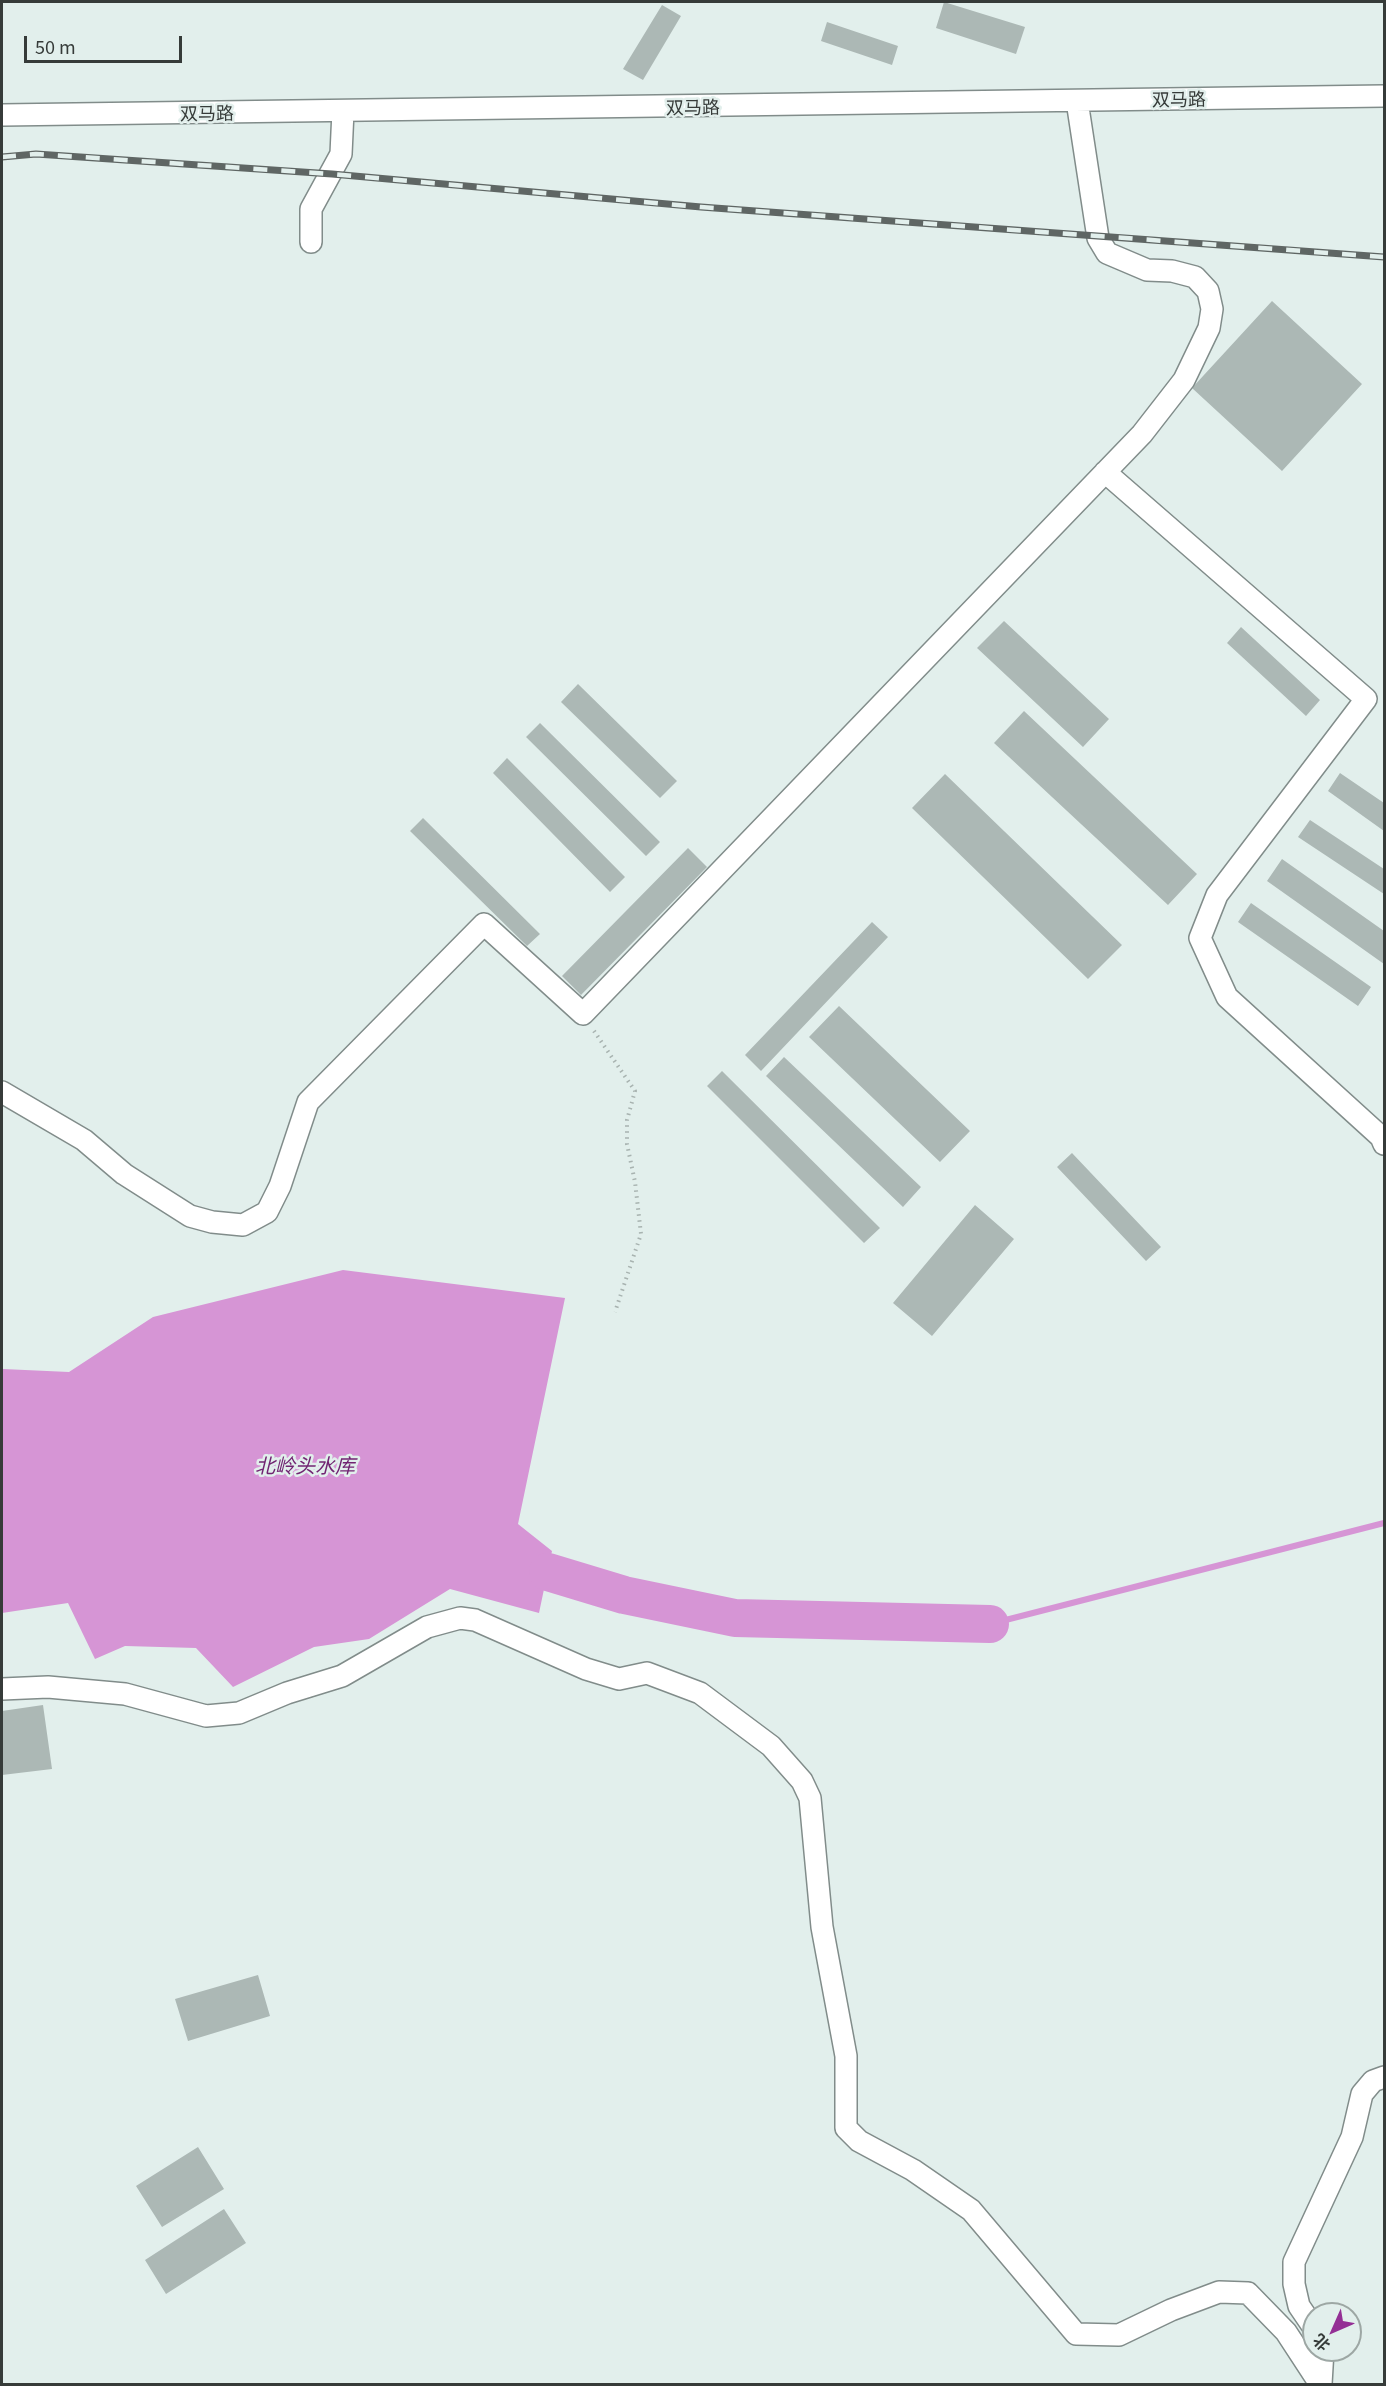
<!DOCTYPE html>
<html>
<head>
<meta charset="utf-8">
<style>
  body { margin:0 }
  #map { position:relative; width:1386px; height:2386px; overflow:hidden; background:#e2efec; font-family:Georgia,"Noto Sans SC",serif }
  canvas { display:block }
  .frame { position:absolute; inset:0; border:3px solid #363b39; pointer-events:none }
  .north { position:absolute; left:1302px; top:2302px; width:60px; height:60px; box-sizing:border-box; background:#e2efec; border:2px solid #9da7a4; border-radius:50%; rotate:225deg; font-size:16px; font-weight:700; line-height:24px; text-align:center; color:#363b39 }
  .north::after { content:''; display:block; margin:auto; width:21px; height:27px; background:#942f95; clip-path:polygon(50% 0,100% 100%,50% 72%,0 100%) }
  .scale { position:absolute; left:24px; top:36px; width:158px; height:27px; box-sizing:border-box; border:3px solid #363b39; border-top:0; padding-left:8px; font-size:18px; line-height:21px; white-space:nowrap; color:#363b39; -webkit-text-stroke:4px #e2efec; paint-order:stroke }
</style>
</head>
<body>
<div id="map">
<canvas width="1386" height="2386"></canvas>
<div class="frame"></div>
<div class="north">北</div>
<div class="scale">50 m</div>
</div>
<script>
const ctx = document.querySelector('canvas').getContext('2d');
ctx.lineJoin = 'round';
function fillPath(path, color) { ctx.fillStyle = color; ctx.fill(path, 'evenodd'); }
const toPath = rows => new Path2D(rows.map(r => 'M' + r).join(''));
function stroke(path, color, width, dash) { ctx.strokeStyle = color; ctx.lineWidth = width; ctx.lineCap = dash ? 'butt' : 'round'; ctx.setLineDash(dash || []); ctx.stroke(path); }
function write(font, color, halo, rows, align = 'center') {
  ctx.font = font + ' Georgia,"Noto Sans SC",serif'; ctx.lineWidth = 5; ctx.setLineDash([]); ctx.textBaseline = 'middle'; ctx.strokeStyle = halo; ctx.fillStyle = color; for (const [text, x, y, turn = 0] of rows) {
    ctx.save(); ctx.translate(x, y); ctx.rotate((+turn || 0) * Math.PI / 180); ctx.textAlign = isNaN(turn) ? turn : align; if (halo) ctx.strokeText(text, 0, 0); ctx.fillText(text, 0, 0); ctx.restore();
  }
}
fillPath(toPath([
  [343,1270,565,1298,518,1524,552,1551,539,1613,450,1589,369,1639,314,1647,233,1687,196,1648,125,1646,95,1659,68,1603,2,1613,3,1369,69,1372,153,1317]
]), '#d695d5');
stroke(toPath([
  [990,1624,1384,1523]
]), '#d695d5', 6);
stroke(toPath([
  [548,1572,624,1595,735,1618,990,1624]
]), '#d695d5', 38);
fillPath(toPath([
  [944,2,1025,27,1016,54,936,28],
  [662,5,681,16,643,80,623,69],
  [827,22,898,46,892,65,821,41],
  [1272,301,1362,384,1282,471,1192,388],
  [1004,621,1109,719,1083,747,977,648],
  [1241,627,1320,700,1306,716,1227,643],
  [578,684,677,781,660,798,561,702],
  [1024,711,1197,874,1168,905,994,743],
  [540,723,660,842,646,856,526,737],
  [507,758,625,877,610,892,493,773],
  [1340,773,1384,803,1384,831,1328,791],
  [945,774,1122,945,1088,979,912,808],
  [423,818,540,934,527,946,410,831],
  [1310,820,1384,869,1384,894,1298,837],
  [688,848,707,867,581,995,562,976],
  [1282,859,1384,931,1384,964,1267,881],
  [1251,903,1371,987,1358,1006,1238,922],
  [872,922,888,937,761,1071,745,1055],
  [839,1006,970,1131,940,1162,809,1037],
  [784,1057,921,1187,903,1207,766,1076],
  [722,1071,880,1228,864,1243,707,1086],
  [1072,1153,1161,1247,1146,1261,1057,1167],
  [975,1205,1014,1239,932,1336,893,1303],
  [43,1705,52,1769,2,1775,2,1711],
  [258,1975,270,2016,188,2041,175,1999],
  [198,2147,224,2189,162,2227,136,2186],
  [224,2209,246,2243,166,2294,145,2260]
]), '#acb8b5');
const minor = toPath([
  [2,115,1384,96],
  [311,242,311,209,341,154,343,111],
  [1105,472,1366,699,1217,895,1200,938,1227,997,1381,1137,1384,1144],
  [2,1092,84,1140,124,1174,190,1216,212,1222,243,1225,267,1212,280,1186,308,1102,484,924,583,1014,1142,434,1184,380,1209,328,1212,309,1208,291,1195,277,1172,271,1147,270,1107,253,1098,238,1077,101],
  [2,1689,48,1687,125,1694,206,1716,239,1713,287,1693,342,1676,427,1627,460,1618,475,1620,586,1669,619,1679,647,1673,700,1693,771,1746,802,1781,810,1798,822,1927,846,2056,846,2128,859,2141,913,2170,971,2210,1076,2334,1119,2335,1171,2310,1219,2292,1248,2293,1286,2332,1320,2384],
  [1314,2328,1299,2306,1294,2284,1294,2262,1352,2137,1362,2094,1373,2081,1384,2077],
  [1321,2384,1323,2350]
]);
stroke(minor, '#818c8a', 24);
stroke(toPath([
  [594,1031,635,1091,627,1120,627,1144,635,1182,641,1234,615,1312]
]), '#a8b3b0', 4, [1.5, 4.5]);
stroke(minor, '#fff', 21);
const rail = toPath([
  [2,157,36,154,332,174,701,207,1384,257]
]);
stroke(rail, '#5f6664', 7);
stroke(rail, '#e2efec', 4.5, [14]);
write('18px', '#363b39', '#e2efec', [
  ["双马路",1179,99,-1],
  ["双马路",693,107,-1],
  ["双马路",207,113,-1]
]);
write('italic 20px', '#712472', '#e2efec', [
  ["北岭头水库",305,1465]
]);
</script>
</body>
</html>
